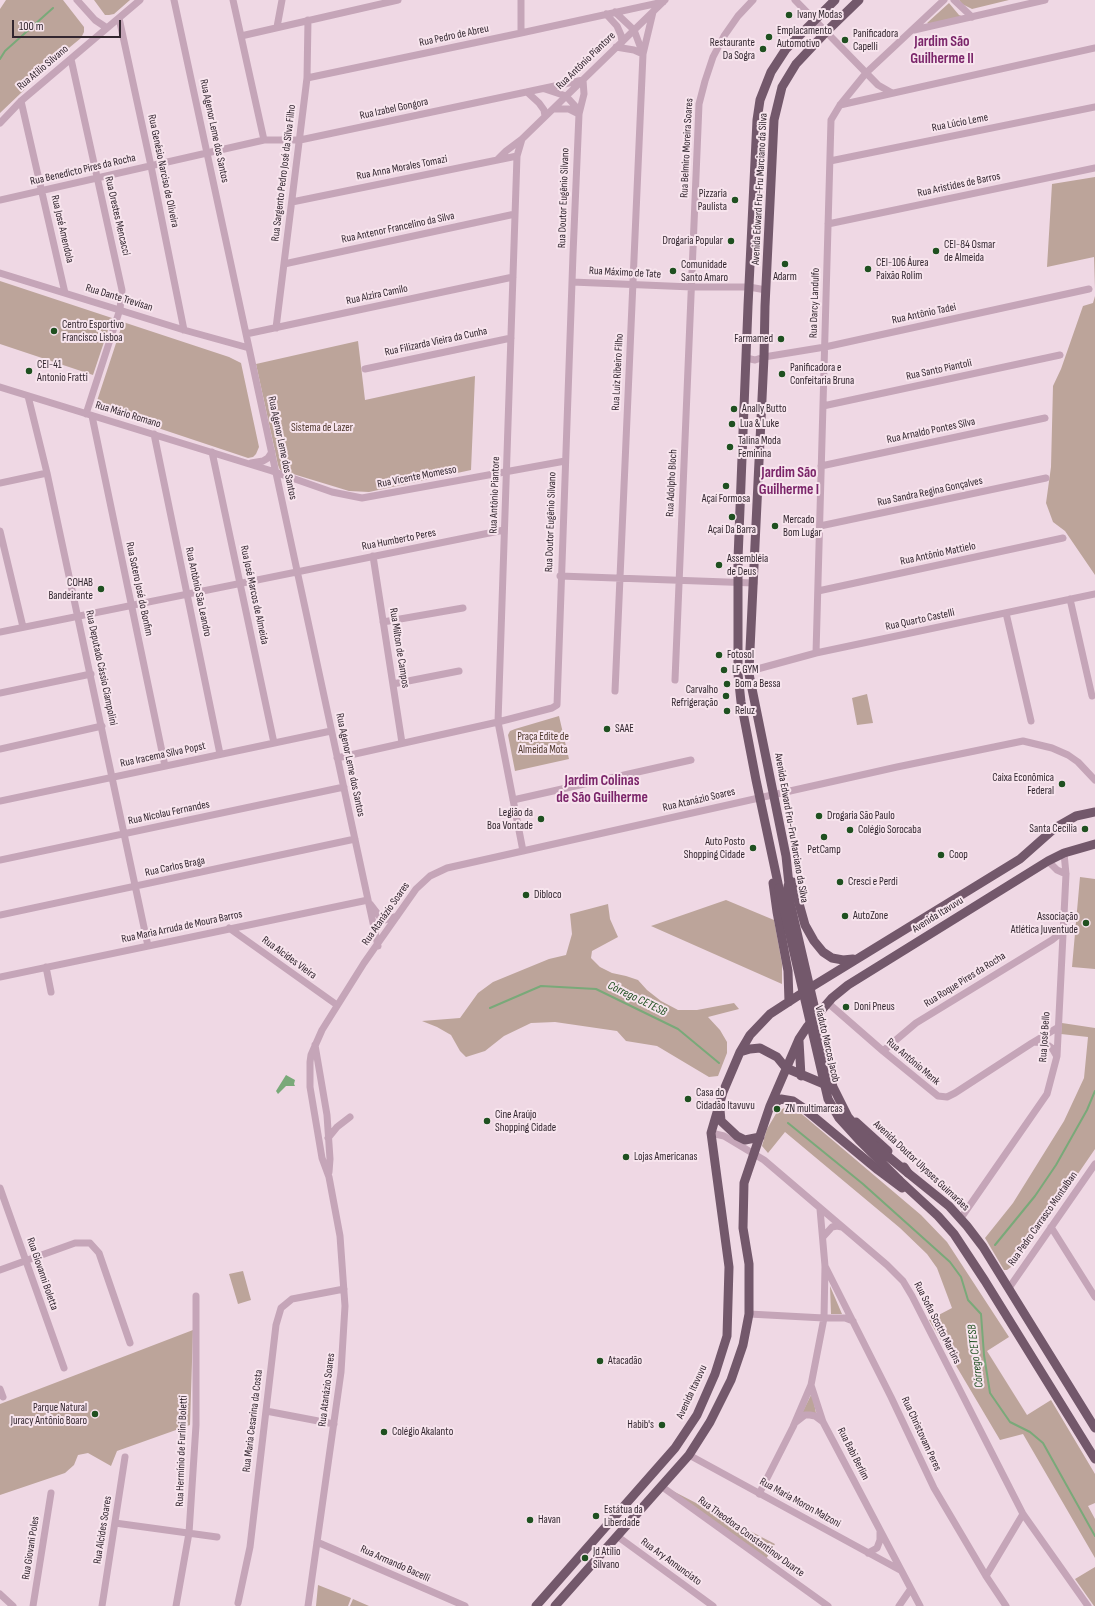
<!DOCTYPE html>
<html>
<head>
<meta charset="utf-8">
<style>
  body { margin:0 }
  #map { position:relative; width:1095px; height:1606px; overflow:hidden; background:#efd8e4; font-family:"Sofia Sans Condensed",sans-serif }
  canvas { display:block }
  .scale { position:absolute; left:12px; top:20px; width:109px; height:18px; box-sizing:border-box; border:2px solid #32262f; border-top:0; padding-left:5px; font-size:12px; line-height:14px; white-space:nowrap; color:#32262f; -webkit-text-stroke:3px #f7e4ed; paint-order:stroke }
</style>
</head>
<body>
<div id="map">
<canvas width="1095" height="1606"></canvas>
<div class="scale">100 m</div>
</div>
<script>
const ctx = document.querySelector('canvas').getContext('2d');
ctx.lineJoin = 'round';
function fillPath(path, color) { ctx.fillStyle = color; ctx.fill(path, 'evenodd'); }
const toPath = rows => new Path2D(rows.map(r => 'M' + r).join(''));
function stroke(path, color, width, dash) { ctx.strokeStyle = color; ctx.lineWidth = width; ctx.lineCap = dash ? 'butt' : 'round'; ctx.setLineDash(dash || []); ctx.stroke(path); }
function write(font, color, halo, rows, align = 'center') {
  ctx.font = font + ' "Sofia Sans Condensed",sans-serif'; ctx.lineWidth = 4; ctx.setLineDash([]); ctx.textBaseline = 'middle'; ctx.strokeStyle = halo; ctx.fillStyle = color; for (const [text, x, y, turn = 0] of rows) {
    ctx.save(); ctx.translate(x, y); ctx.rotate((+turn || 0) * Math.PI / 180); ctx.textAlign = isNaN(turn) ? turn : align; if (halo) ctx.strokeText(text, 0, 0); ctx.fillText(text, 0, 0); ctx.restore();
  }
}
fillPath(toPath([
  [6,0,63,0,84,27,84,32,81,38,64,52,0,113,0,9],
  [94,0,130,0,114,14,109,15,105,15],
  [959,0,1009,0,972,9,962,4],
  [949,3,959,15,964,17,929,24,927,23],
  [1095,177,1095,289,1094,257,1047,267,1052,184],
  [0,281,112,318,93,375,0,344],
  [1095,296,1095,575,1065,531,1053,522,1046,503,1051,467,1053,386,1061,369,1083,306,1093,303],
  [123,322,229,357,241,363,259,447,256,454,253,457,248,458,95,407],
  [358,341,365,400,475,376,471,470,369,492,349,491,280,470,278,465,256,364],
  [867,694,873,723,857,725,852,698],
  [559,716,569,759,515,771,508,735,510,731,515,729],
  [1080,877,1095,879,1095,969,1072,967],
  [726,900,774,920,782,964,782,984,651,926],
  [608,904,610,919,618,937,592,951,591,958,600,967,612,973,626,976,638,980,647,990,661,1001,678,1010,697,1010,734,1003,739,1009,708,1017,720,1030,727,1042,727,1053,718,1076,709,1077,657,1046,626,1041,617,1031,555,1022,531,1023,504,1036,485,1051,466,1057,460,1051,451,1035,437,1027,422,1021,460,1018,478,993,493,982,549,959,566,955,572,934,570,914],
  [1062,1023,1095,1028,1095,1149,1047,1219,1011,1267,1007,1270,1004,1270,985,1238,1013,1203,1064,1121,1084,1078,1088,1037,1061,1034],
  [784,1108,797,1110,921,1215,947,1242,1009,1337,987,1351,1027,1415,1051,1400,1095,1474,1095,1503,1088,1506,1095,1519,1095,1558,1023,1434,1000,1440,929,1320,952,1308,937,1268,927,1254,900,1228,785,1132,768,1153,762,1146,767,1129,777,1112],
  [243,1271,251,1300,238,1304,229,1274],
  [830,1286,842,1314,831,1314],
  [193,1330,190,1425,117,1451,111,1466,88,1453,78,1455,74,1465,65,1473,0,1495,0,1404],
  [812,1393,816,1413,802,1413],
  [671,1490,775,1544,766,1559],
  [1095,1567,1095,1606,1094,1606,1075,1579],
  [318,1585,351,1598,348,1606,316,1606],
  [353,1599,369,1606,350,1606]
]), '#bca49a');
fillPath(toPath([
  [286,1075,295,1080,294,1084,295,1086,286,1086,278,1094,276,1091]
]), '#79a979');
stroke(toPath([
  [0,59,5,51,53,8],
  [490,1008,541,986,596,989,678,1029,719,1063],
  [788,1123,863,1184,950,1262,961,1277,968,1300,981,1314,984,1355,990,1393,1010,1422,1030,1432,1043,1443,1095,1536],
  [995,1245,1035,1196,1056,1165,1087,1110,1095,1091]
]), '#79a979', 2);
stroke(toPath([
  [77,0,95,20,107,28],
  [174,0,378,946],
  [233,0,264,140],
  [795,0,878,85,892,93],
  [954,0,972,17],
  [606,14,617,26,621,35,622,42],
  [119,18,151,166,184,330],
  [277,27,282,0],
  [914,30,1045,0],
  [521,33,521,0],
  [241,36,398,0],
  [616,47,634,50,643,54,653,12],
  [71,59,122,290,120,309,86,414],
  [307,78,521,33,663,2],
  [545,89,566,96,577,108,579,114],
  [527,92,539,103,544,110,545,116],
  [21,101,65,293],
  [840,105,1095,48],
  [553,109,569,109,579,114],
  [0,123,21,101,140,0],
  [497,160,506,151,522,139],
  [830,161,1095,107],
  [0,200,264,140,300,140,583,80,584,94,579,114,573,254,557,705,552,708,498,722,337,758],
  [292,202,517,156],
  [828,224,1095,168],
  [284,264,515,214],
  [0,273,184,330,249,348],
  [572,282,692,287,749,287,766,290],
  [276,328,307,78,308,20],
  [246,334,513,277],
  [746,358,755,360,764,357,825,347,1089,289],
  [365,369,511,338],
  [0,387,272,471,332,492,362,498,565,461],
  [28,396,47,473,148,946],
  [823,406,1060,355],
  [92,416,165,766],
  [154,434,220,754],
  [212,452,274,743],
  [251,463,263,461,268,458,272,452],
  [821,466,1045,418],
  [0,483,47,473],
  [820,526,1046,478],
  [0,531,23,627],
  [373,556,402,743],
  [560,576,754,583],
  [818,591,1063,538],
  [1070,599,1092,696],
  [1006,613,1031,721],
  [383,622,463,608],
  [0,632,504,530],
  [816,653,831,120,840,105,866,73,944,0],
  [750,671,816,653,1095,594],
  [675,680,699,104,705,81,713,57,724,36,738,16,753,0],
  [393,684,459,671],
  [615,691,643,54,634,30,615,12],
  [0,693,91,674],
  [0,749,102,726],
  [513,800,691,760],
  [0,801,331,731],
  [523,851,498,722,517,156,522,139,665,0],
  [0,860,344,787],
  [1048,861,1057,870,1066,874],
  [370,904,380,917,385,920,397,916],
  [0,915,355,839],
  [229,928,337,1005],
  [46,967,51,992],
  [0,977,368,900],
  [828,1003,883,1051,938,1096,947,1097,955,1093,1032,1043,1057,1028],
  [1034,1042,1045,1043,1052,1048,1056,1055],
  [315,1045,327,1115,330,1159,329,1172],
  [883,1051,916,1023,1052,940,1062,932],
  [711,1133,724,1136,764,1160,887,1265,903,1281,912,1296,1023,1514,1088,1606],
  [328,1138,337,1127,350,1117],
  [0,1188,64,1368],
  [961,1218,1047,1094,1057,1056,1066,874,1064,853],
  [1051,1227,1095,1297],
  [823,1237,832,1227,837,1226,842,1227],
  [825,1266,891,1397,934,1488,986,1576,1006,1606],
  [0,1270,75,1243,90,1243,99,1253,130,1343],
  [1009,1288,1095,1164],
  [749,1314,824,1318,845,1318,853,1321],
  [811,1385,823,1422,920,1606],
  [0,1389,3,1397],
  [266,1411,334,1424],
  [796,1422,805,1415,810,1415,815,1416,823,1422],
  [689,1455,900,1570],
  [661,1486,828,1606],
  [759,1494,793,1427,811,1385,824,1318,825,1266,820,1209],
  [115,1523,217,1537],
  [617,1536,713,1606],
  [317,1542,465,1606],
  [868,1553,877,1548,880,1540,880,1532],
  [986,1576,1023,1514],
  [0,1594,13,1606],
  [238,1603,250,1547,276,1325,281,1308,292,1299,344,1289],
  [33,1606,51,1493],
  [102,1606,125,1457],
  [176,1606,189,1533,196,1425,196,1296],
  [308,1606,341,1372,345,1306,340,1236,329,1177,322,1158,310,1087,310,1062,311,1055,322,1030,364,963,416,889,430,876,447,868,897,767,1023,741,1052,748,1068,755,1078,762,1095,780],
  [899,1606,910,1590]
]), '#c5a5b8', 7);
stroke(toPath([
  [738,669,738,559,748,306,757,120,760,100,771,72,786,49,835,0],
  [749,670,764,357,765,306,774,120,782,87,796,64,827,31,859,0],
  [738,674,741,702,756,780,779,888],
  [749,674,786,856,790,894],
  [793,882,805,925,814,941,823,952,832,958,843,960,853,959],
  [773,883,777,912,788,971,789,1002],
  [799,1041,801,1076],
  [740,1052,750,1049,760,1048,777,1057,786,1068,824,1084,830,1088],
  [770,1106,781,1099,793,1101,802,1107,878,1170,902,1188],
  [720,1110,721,1121,737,1136,745,1140,760,1137],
  [856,1122,888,1151],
  [904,1167,908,1173,949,1206,967,1226,983,1247,1095,1428],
  [899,1180,938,1216,954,1234,985,1281,1095,1459],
  [536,1606,675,1448,697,1415,715,1374,727,1336,729,1267,711,1133,723,1092,740,1052,750,1035,770,1014,813,986,1020,859,1055,828,1076,816,1095,812],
  [555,1606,689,1455,710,1422,731,1380,743,1345,749,1314,749,1264,743,1228,744,1183,770,1106,799,1039,807,1027,832,998,848,985,1048,861,1064,853,1095,844]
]), '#73586b', 9);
stroke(toPath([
  [788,886,789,898,833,1087,848,1117,866,1138,908,1173],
  [779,888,828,1099,839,1118,859,1140,899,1180]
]), '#73586b', 9);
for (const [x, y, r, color] of [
  [789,15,4,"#1f5020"],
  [769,37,4,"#1f5020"],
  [845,40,4,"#1f5020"],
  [763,49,4,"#1f5020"],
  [735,200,4,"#1f5020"],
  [731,241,4,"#1f5020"],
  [936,251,4,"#1f5020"],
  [785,264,4,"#1f5020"],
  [868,269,4,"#1f5020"],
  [673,271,4,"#1f5020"],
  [54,331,4,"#1f5020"],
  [781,339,4,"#1f5020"],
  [29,371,4,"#1f5020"],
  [782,374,4,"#1f5020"],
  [734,409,4,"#1f5020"],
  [732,424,4,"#1f5020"],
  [730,447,4,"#1f5020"],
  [726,486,4,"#1f5020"],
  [732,517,4,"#1f5020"],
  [775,526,4,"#1f5020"],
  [719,565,4,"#1f5020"],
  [101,589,4,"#1f5020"],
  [719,655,4,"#1f5020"],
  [724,670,4,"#1f5020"],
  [727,684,4,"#1f5020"],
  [726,696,4,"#1f5020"],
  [727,711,4,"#1f5020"],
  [607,729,4,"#1f5020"],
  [1062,784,4,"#1f5020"],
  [819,816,4,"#1f5020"],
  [541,819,4,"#1f5020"],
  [1085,829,4,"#1f5020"],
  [850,830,4,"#1f5020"],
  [824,837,4,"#1f5020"],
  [753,848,4,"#1f5020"],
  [941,855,4,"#1f5020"],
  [840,882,4,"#1f5020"],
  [526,895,4,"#1f5020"],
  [845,916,4,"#1f5020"],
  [1086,923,4,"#1f5020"],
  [846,1007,4,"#1f5020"],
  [688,1099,4,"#1f5020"],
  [777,1109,4,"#1f5020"],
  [487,1121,4,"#1f5020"],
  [626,1157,4,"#1f5020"],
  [600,1361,4,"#1f5020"],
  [95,1414,4,"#1f5020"],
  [662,1425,4,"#1f5020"],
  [384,1432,4,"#1f5020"],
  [596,1516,4,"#1f5020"],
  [530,1520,4,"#1f5020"],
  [585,1558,4,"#1f5020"]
]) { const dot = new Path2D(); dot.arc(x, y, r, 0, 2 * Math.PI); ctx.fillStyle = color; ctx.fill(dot); stroke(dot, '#f7e4ed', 1.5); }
write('11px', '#32262f', '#f7e4ed', [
  ["Ivany Modas",797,15],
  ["Emplacamento",777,31],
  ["Automotivo",777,44],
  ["Panificadora",853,34],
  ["Capelli",853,47],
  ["Restaurante",755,43,"right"],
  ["Da Sogra",755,56,"right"],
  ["Pizzaria",727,194,"right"],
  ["Paulista",727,207,"right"],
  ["Drogaria Popular",723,241,"right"],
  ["CEI-84 Osmar",944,245],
  ["de Almeida",944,258],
  ["CEI-106 Áurea",876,263],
  ["Paixão Rolim",876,276],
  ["Comunidade",681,265],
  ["Santo Amaro",681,278],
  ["Adarm",785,277,"center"],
  ["Centro Esportivo",62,325],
  ["Francisco Lisboa",62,338],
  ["Farmamed",773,339,"right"],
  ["CEI-41",37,365],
  ["Antonio Fratti",37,378],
  ["Panificadora e",790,368],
  ["Confeitaria Bruna",790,381],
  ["Anally Butto",742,409],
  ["Lua & Luke",740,424],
  ["Talina Moda",738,441],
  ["Feminina",738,454],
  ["Açaí Formosa",726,499,"center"],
  ["Mercado",783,520],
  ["Bom Lugar",783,533],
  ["Açaí Da Barra",732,530,"center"],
  ["Assembléia",727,559],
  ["de Deus",727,572],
  ["COHAB",93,583,"right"],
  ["Bandeirante",93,596,"right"],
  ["Fotosol",727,655],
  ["LF GYM",732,670],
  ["Bom a Bessa",735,684],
  ["Carvalho",718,690,"right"],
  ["Refrigeração",718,703,"right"],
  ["Reluz",735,711],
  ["SAAE",615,729],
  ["Caixa Econômica",1054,778,"right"],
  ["Federal",1054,791,"right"],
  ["Legião da",533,813,"right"],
  ["Boa Vontade",533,826,"right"],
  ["Drogaria São Paulo",827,816],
  ["Santa Cecília",1077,829,"right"],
  ["Colégio Sorocaba",858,830],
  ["Auto Posto",745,842,"right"],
  ["Shopping Cidade",745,855,"right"],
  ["PetCamp",824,850,"center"],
  ["Coop",949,855],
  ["Cresci e Perdi",848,882],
  ["Dibloco",534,895],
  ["AutoZone",853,916],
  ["Associação",1078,917,"right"],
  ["Atlética Juventude",1078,930,"right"],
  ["Doni Pneus",854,1007],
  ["Casa do",696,1093],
  ["Cidadão Itavuvu",696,1106],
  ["ZN multimarcas",785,1109],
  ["Cine Araújo",495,1115],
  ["Shopping Cidade",495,1128],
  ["Lojas Americanas",634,1157],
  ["Atacadão",608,1361],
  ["Parque Natural",87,1408,"right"],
  ["Juracy Antônio Boaro",87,1421,"right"],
  ["Habib's",654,1425,"right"],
  ["Colégio Akalanto",392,1432],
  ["Estátua da",604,1510],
  ["Liberdade",604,1523],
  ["Havan",538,1520],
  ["Jd Atílio",593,1552],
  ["Silvano",593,1565]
], 'left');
write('11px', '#32262f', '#f7e4ed', [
  ["Rua Pedro de Abreu",454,36,-12],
  ["Rua Antônio Piantore",586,61,-44],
  ["Rua Atílio Silvano",43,68,-40],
  ["Rua Izabel Gongora",394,109,-12],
  ["Rua Lúcio Leme",960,123,-11],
  ["Rua Agenor Leme dos Santos",214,131,78],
  ["Rua Belmiro Moreira Soares",687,148,-87],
  ["Rua Anna Morales Tomazi",402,168,-11],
  ["Rua Benedicto Pires da Rocha",83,170,-13],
  ["Rua Genésio Narciso de Oliveira",163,171,78],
  ["Rua Sargento Pedro José da Silva Filho",284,173,-83],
  ["Rua Aristides de Barros",959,185,-12],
  ["Avenida Edward Fru-Fru Marciano da Silva",760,189,-87],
  ["Rua Doutor Eugênio Silvano",564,198,-88],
  ["Rua Orestes Mencacci",117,216,77],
  ["Rua Antenor Francelino da Silva",398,228,-12],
  ["Rua José Amendola",62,229,77],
  ["Rua Máximo de Tate",625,273,3],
  ["Rua Alzira Camilo",377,295,-12],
  ["Rua Dante Trevisan",119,298,17],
  ["Rua Darcy Landulfo",815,303,-88],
  ["Rua Antônio Tadei",924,314,-12],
  ["Rua Filizarda Vieira da Cunha",436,342,-12],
  ["Rua Santo Piantoli",939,370,-12],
  ["Rua Luiz Ribeiro Filho",618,372,-87],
  ["Rua Mário Romano",128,415,17],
  ["Rua Arnaldo Pontes Silva",931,431,-12],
  ["Rua Agenor Leme dos Santos",282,448,78],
  ["Rua Vicente Momesso",417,477,-11],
  ["Rua Adolpho Bloch",672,483,-87],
  ["Rua Sandra Regina Gonçalves",930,492,-12],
  ["Rua Antônio Piantore",495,495,-88],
  ["Rua Doutor Eugênio Silvano",551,522,-88],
  ["Rua Humberto Peres",399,540,-11],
  ["Rua Antônio Mattielo",938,554,-12],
  ["Rua Sotero José do Bonfim",139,589,78],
  ["Rua Antônio São Leandro",198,592,78],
  ["Rua José Marcos de Almeida",254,595,78],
  ["Rua Quarto Castelli",920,620,-12],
  ["Rua Milton de Campos",399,648,81],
  ["Rua Deputado Cássio Ciampolini",101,668,78],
  ["Rua Iracema Silva Popst",163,755,-12],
  ["Rua Agenor Leme dos Santos",350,765,78],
  ["Rua Atanázio Soares",699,800,-13],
  ["Rua Nicolau Fernandes",169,813,-12],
  ["Avenida Edward Fru-Fru Marciano da Silva",791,828,80],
  ["Rua Carlos Braga",175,867,-12],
  ["Rua Atanázio Soares",386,914,-55],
  ["Avenida Itavuvu",938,915,-32],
  ["Rua Maria Arruda de Moura Barros",182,927,-12],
  ["Rua Alcides Vieira",289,958,36],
  ["Rua Roque Pires da Rocha",965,980,-32],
  ["Rua José Bello",1045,1037,-86],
  ["Viaduto Marcos Jacob",827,1044,77],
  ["Rua Antônio Menk",913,1062,40],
  ["Avenida Doutor Ulysses Guimarães",921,1166,43],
  ["Rua Pedro Carrasco Montalban",1043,1219,-55],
  ["Rua Giovanni Boletta",42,1274,71],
  ["Rua Sofia Scotto Martins",937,1323,63],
  ["Rua Atanázio Soares",327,1390,-83],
  ["Avenida Itavuvu",692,1392,-65],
  ["Rua Maria Cesarina da Costa",253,1421,-83],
  ["Rua Christovam Peres",921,1434,65],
  ["Rua Hermínio de Furlini Boletti",182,1451,-88],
  ["Rua Babi Berlim",853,1454,63],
  ["Rua Maria Moron Malzoni",800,1503,29],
  ["Rua Alcides Soares",103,1530,-81],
  ["Rua Theodora Constantinov Duarte",751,1537,36],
  ["Rua Giovani Poles",31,1548,-81],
  ["Rua Ary Annunciato",671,1562,36],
  ["Rua Armando Bacelli",395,1564,24]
]);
write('11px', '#4e372c', '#f7e4ed', [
  ["Sistema de Lazer",322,428],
  ["Praça Edite de",543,737],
  ["Almeida Mota",543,750]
]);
write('italic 12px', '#1f5020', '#f7e4ed', [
  ["Córrego CETESB",637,999,26],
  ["Córrego CETESB",976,1356,-97]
]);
write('bold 15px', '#7b256a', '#f7e4ed', [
  ["Jardim São",942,42],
  ["Guilherme II",942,59],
  ["Jardim São",789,473],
  ["Guilherme I",789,490],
  ["Jardim Colinas",602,781],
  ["de São Guilherme",602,798]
]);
</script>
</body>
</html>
